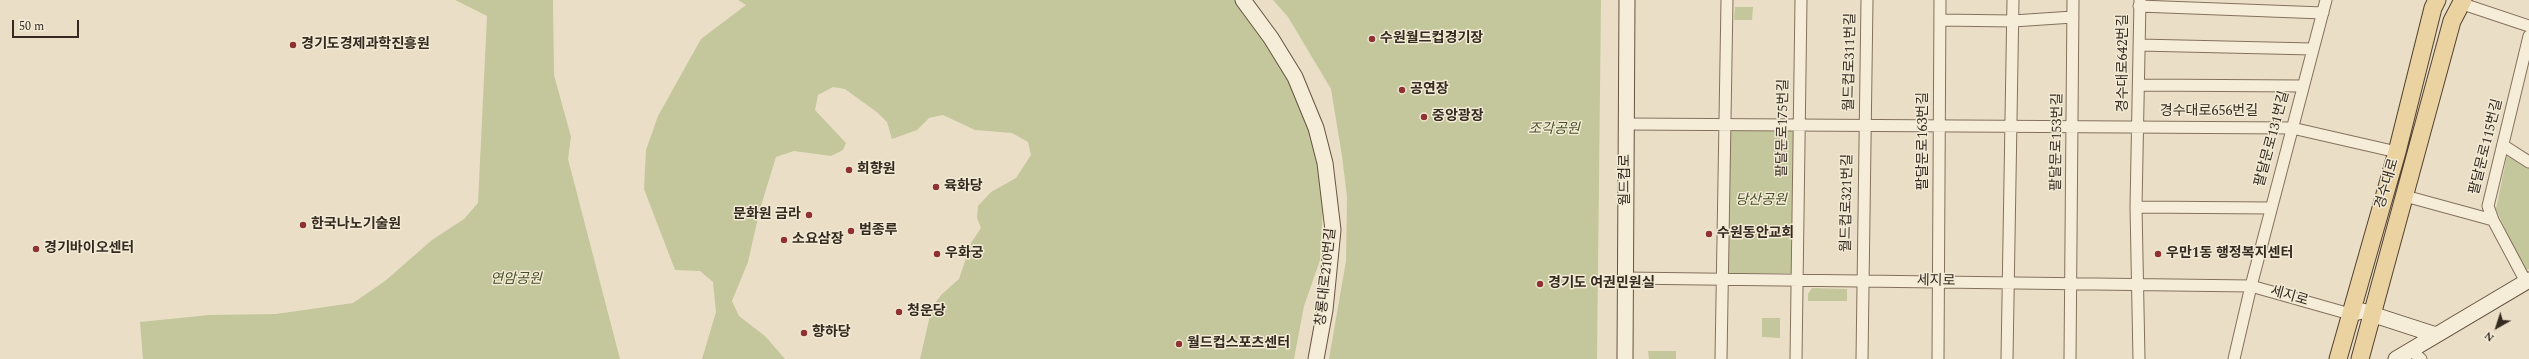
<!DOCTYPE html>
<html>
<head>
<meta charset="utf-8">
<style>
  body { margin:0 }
  #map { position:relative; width:2529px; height:359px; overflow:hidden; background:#eadfc6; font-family:Spectral,serif }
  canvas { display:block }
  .north { position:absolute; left:2477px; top:307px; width:40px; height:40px; -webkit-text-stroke:3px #f2ead5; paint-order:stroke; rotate:219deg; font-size:11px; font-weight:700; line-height:16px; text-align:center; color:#352a20 }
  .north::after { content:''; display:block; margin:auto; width:14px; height:18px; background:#352a20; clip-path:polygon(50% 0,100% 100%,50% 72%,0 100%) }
  .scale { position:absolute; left:12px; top:20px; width:67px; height:18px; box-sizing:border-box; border:2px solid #352a20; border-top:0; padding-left:5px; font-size:12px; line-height:14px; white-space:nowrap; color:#352a20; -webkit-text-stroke:3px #f2ead5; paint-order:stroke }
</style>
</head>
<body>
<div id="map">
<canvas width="2529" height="359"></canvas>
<div class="north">N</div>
<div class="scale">50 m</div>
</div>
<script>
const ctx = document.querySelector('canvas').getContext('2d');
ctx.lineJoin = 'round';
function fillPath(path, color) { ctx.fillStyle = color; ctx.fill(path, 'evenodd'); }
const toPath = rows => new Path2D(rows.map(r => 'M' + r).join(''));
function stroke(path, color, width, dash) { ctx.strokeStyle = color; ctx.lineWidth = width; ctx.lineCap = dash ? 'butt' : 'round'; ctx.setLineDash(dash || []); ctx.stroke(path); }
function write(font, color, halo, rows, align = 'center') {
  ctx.font = font + ' Spectral,"Noto Sans KR",serif'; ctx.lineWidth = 3; ctx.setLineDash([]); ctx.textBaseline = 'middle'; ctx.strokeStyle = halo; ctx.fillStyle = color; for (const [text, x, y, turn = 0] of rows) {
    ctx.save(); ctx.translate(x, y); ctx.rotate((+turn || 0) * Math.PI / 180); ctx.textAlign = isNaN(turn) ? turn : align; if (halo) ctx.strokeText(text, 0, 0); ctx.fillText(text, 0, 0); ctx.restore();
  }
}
fillPath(toPath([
  [455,0,553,0,554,75,571,137,568,159,620,359,143,359,140,322,209,315,276,314,353,303,385,281,432,240,464,219,478,203,487,16],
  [738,0,1238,0,1274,48,1313,123,1323,207,1320,260,1304,306,1294,359,920,359,932,307,942,294,959,279,971,243,981,228,977,218,978,206,991,192,1016,178,1031,155,1028,142,1012,133,975,130,943,115,929,118,917,130,892,139,887,122,878,113,845,89,833,87,818,95,815,110,846,143,843,150,831,156,794,151,776,157,760,209,748,262,732,301,739,316,765,336,785,359,702,359,716,312,713,282,700,271,675,270,644,189,646,150,658,116,701,39,746,5],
  [1273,0,1601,0,1597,359,1329,359,1346,261,1347,197,1342,156,1331,89,1288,17],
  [1735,7,1753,7,1752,20,1734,20],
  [1730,129,1793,130,1791,273,1728,273],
  [2507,156,2524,162,2529,167,2529,269,2524,271,2496,209],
  [1812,288,1847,289,1847,301,1808,301,1808,294],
  [1762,318,1780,318,1780,338,1762,337],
  [1648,351,1676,351,1676,359,1649,359]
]), '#c3c79b');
const street = toPath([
  [2460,3,2529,26],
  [2139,6,2323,13],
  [1940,20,2013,21,2073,17],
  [2139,45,2312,49],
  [2139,85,2303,86],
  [1626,124,2292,128,2397,152],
  [2504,146,2529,162],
  [2405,196,2493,220],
  [2136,207,2271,208],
  [1625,278,2251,286,2350,314],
  [2526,282,2493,220,2488,206,2529,36],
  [2412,351,2421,359],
  [1721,359,1727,0],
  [1796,359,1801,0],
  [1862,359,1867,0],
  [1938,359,1940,0],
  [2007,359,2013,0],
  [2070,359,2073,0],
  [2139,359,2136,207,2140,0],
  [2234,359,2251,286,2326,0]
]);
const secondary = toPath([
  [1243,0,1271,38,1295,77,1316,128,1325,163,1333,230,1325,310,1316,359],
  [2350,314,2362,311,2436,335],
  [1625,359,1627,0],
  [2396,359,2529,280]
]);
const primary = toPath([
  [2338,359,2397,152,2433,8,2437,0],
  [2360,359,2452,21,2463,0]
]);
stroke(street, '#84715d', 13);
stroke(secondary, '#665340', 17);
stroke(primary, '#524031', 19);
stroke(street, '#f6edd8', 11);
stroke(secondary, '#f6edd8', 15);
stroke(primary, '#ead3a1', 17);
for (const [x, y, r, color] of [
  [1372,39,4,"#8e3234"],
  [293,45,4,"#8e3234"],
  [1402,90,4,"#8e3234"],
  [1424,117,4,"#8e3234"],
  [849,170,4,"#8e3234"],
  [936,187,4,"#8e3234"],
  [809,215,4,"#8e3234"],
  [303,225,4,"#8e3234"],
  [851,231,4,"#8e3234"],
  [1709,234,4,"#8e3234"],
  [784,240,4,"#8e3234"],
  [36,249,4,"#8e3234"],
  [937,254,4,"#8e3234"],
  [2158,254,4,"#8e3234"],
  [1540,284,4,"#8e3234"],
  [899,312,4,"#8e3234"],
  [804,333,4,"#8e3234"],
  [1179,344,4,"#8e3234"]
]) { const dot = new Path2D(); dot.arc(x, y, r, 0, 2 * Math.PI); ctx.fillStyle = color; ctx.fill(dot); stroke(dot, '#f2ead5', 1.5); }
write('bold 14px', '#352a20', '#f2ead5', [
  ["수원월드컵경기장",1380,39],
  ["경기도경제과학진흥원",301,45],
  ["공연장",1410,90],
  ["중앙광장",1432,117],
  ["회향원",857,170],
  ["육화당",944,187],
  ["문화원 금라",801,215,"right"],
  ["한국나노기술원",311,225],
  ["범종루",859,231],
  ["수원동안교회",1717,234],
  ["소요삼장",792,240],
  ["경기바이오센터",44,249],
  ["우화궁",945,254],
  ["우만1동 행정복지센터",2166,254],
  ["경기도 여권민원실",1548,284],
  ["청운당",907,312],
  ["향하당",812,333],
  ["월드컵스포츠센터",1187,344]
], 'left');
write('14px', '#352a20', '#f2ead5', [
  ["월드컵로311번길",1851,62,-89],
  ["경수대로642번길",2124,63,-90],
  ["경수대로656번길",2209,112],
  ["팔달문로175번길",1784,128,-89],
  ["팔달문로131번길",2273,139,-75],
  ["팔달문로163번길",1924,141,-90],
  ["팔달문로153번길",2058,142,-89],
  ["팔달문로115번길",2487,147,-76],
  ["월드컵로",1626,180,-90],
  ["경수대로",2388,184,-74],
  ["월드컵로321번길",1848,203,-89],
  ["창룡대로210번길",1327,277,-84],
  ["세지로",1936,282,1],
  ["세지로",2289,297,16]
]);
write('italic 14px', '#465028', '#f2ead5', [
  ["조각공원",1554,130],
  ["당산공원",1761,201],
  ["연암공원",516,280]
]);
</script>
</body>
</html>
